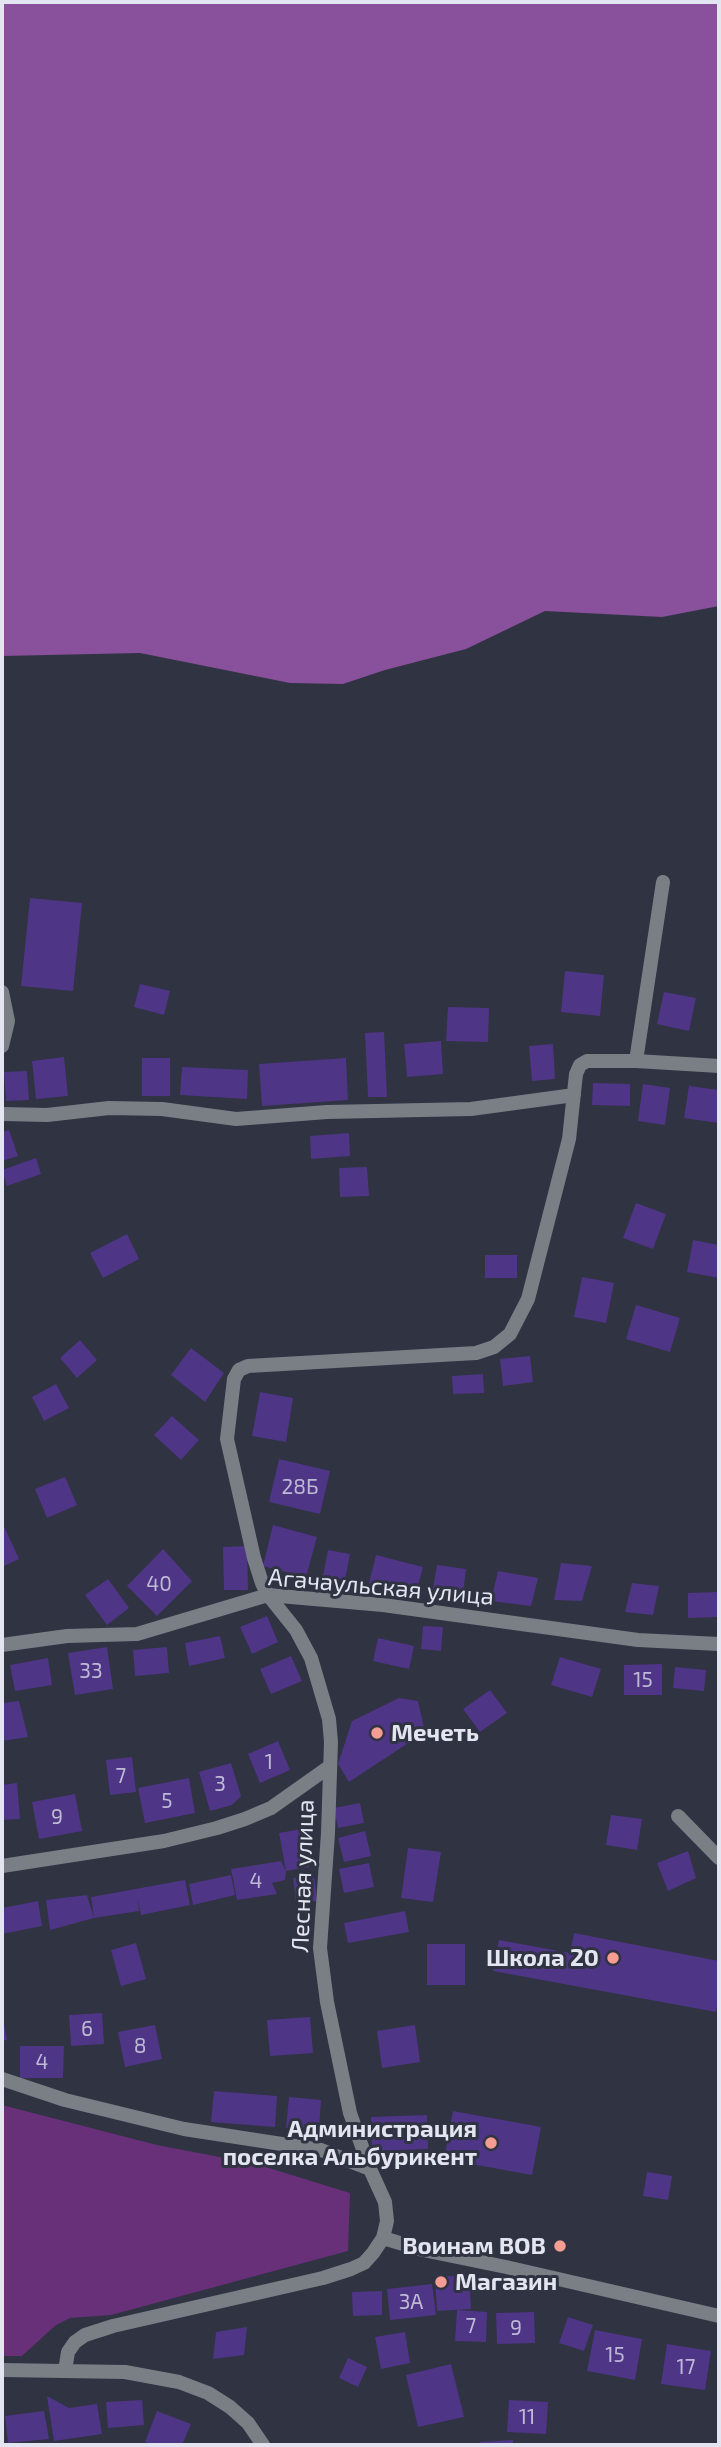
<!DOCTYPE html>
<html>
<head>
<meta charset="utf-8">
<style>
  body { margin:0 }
  #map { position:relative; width:721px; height:2447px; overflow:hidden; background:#2f3342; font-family:"Exo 2",sans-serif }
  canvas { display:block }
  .frame { position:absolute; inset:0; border:4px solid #e3e6f0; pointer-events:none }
</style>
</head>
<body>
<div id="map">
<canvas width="721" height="2447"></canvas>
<div class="frame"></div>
</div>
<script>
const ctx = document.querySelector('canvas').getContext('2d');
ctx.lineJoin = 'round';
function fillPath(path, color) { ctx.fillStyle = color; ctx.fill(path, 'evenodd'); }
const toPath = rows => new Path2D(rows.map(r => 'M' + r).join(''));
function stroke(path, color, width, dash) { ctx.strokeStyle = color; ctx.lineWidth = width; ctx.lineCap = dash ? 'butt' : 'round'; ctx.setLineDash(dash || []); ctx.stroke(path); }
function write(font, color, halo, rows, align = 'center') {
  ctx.font = font + ' "Exo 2",sans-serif'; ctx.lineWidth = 6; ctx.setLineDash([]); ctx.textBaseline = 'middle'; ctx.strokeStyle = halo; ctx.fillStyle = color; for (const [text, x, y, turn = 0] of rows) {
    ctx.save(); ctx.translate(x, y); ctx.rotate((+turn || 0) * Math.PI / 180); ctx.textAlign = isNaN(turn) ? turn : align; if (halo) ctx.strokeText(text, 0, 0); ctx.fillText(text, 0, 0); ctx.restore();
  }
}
fillPath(toPath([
  [2,2105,157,2145,256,2164,350,2193,348,2251,111,2315,70,2318,56,2325,22,2356,2,2356]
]), '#673078');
fillPath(toPath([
  [2,2,719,2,719,606,662,617,545,611,466,649,385,670,343,684,290,683,140,653,2,656]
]), '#89509b');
fillPath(toPath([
  [30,898,82,903,73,991,21,986],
  [565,971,604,975,600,1016,561,1012],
  [140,984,170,991,164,1015,134,1007],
  [664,992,696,998,689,1031,657,1024],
  [448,1007,489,1008,488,1042,446,1041],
  [384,1032,387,1097,368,1097,365,1033],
  [441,1041,443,1074,407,1077,404,1044],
  [553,1044,555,1079,532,1081,529,1046],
  [64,1057,68,1096,36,1099,32,1061],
  [142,1058,170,1058,170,1096,142,1096],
  [346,1058,348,1100,262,1106,259,1064],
  [182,1067,248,1070,247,1099,180,1095],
  [27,1071,29,1100,6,1101,4,1072],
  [593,1083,630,1084,630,1106,592,1105],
  [643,1084,670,1088,665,1125,638,1121],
  [689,1086,719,1090,718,1123,684,1118],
  [9,1130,18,1156,2,1161,2,1132],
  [349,1133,350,1156,311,1159,310,1136],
  [36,1158,41,1174,7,1186,2,1170],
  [367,1167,369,1196,340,1197,339,1168],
  [636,1203,666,1214,653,1249,623,1238],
  [127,1234,139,1259,103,1278,90,1253],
  [693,1240,719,1245,719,1278,687,1272],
  [485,1255,517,1255,517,1278,485,1278],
  [582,1277,614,1283,606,1323,574,1317],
  [636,1305,680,1318,670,1352,626,1339],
  [80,1340,97,1360,77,1378,60,1358],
  [191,1348,224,1373,205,1402,171,1375],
  [530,1356,533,1382,503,1386,500,1359],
  [483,1374,484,1393,453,1394,452,1376],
  [56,1384,69,1408,44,1421,32,1397],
  [260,1392,293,1398,286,1442,252,1436],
  [172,1416,199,1440,181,1460,154,1435],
  [279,1459,330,1471,320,1514,269,1502],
  [65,1477,77,1505,47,1518,35,1489],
  [2,1522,19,1559,2,1567],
  [273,1525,317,1537,306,1577,263,1566],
  [247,1546,248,1590,224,1590,223,1547],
  [163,1549,192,1581,157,1616,127,1586],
  [328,1550,350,1554,345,1580,323,1576],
  [376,1555,423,1567,416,1594,369,1583],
  [561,1563,592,1566,582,1601,554,1600],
  [437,1565,466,1569,463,1593,433,1589],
  [498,1571,538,1578,531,1606,491,1601],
  [108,1579,129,1608,107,1625,85,1595],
  [632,1583,659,1586,653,1615,625,1612],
  [718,1592,717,1617,688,1618,688,1593],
  [267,1616,278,1642,252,1654,240,1627],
  [423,1626,443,1627,441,1651,421,1649],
  [220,1636,225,1658,189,1666,185,1643],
  [378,1638,414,1646,409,1669,373,1661],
  [107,1647,113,1689,75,1695,68,1653],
  [167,1647,169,1673,135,1676,133,1650],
  [291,1656,302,1681,271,1694,260,1669],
  [560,1657,601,1669,592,1697,551,1685],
  [48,1658,52,1685,15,1691,10,1665],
  [662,1664,662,1695,624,1695,624,1665],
  [675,1667,706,1670,704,1691,673,1688],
  [490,1690,507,1713,480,1732,463,1709],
  [399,1698,418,1701,425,1732,349,1782,338,1764,352,1721],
  [19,1701,28,1737,2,1741,2,1703],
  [278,1741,290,1770,260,1783,248,1754],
  [132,1757,136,1792,110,1795,106,1760],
  [231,1763,241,1796,232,1805,210,1811,199,1772],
  [189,1778,195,1813,145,1823,138,1788],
  [17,1783,20,1819,2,1820,2,1785],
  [75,1794,82,1831,39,1839,32,1802],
  [360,1803,364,1823,338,1828,334,1808],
  [611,1815,642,1819,637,1850,606,1845],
  [302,1829,309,1867,286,1871,285,1880,272,1883,277,1894,237,1900,231,1869,281,1861,286,1871,279,1833],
  [365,1831,371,1856,344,1862,338,1838],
  [408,1848,441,1852,433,1902,401,1898],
  [688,1851,696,1878,668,1891,657,1863],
  [369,1863,374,1887,344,1893,339,1869],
  [231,1875,235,1895,193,1905,189,1884],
  [314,1876,317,1901,296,1903,293,1878],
  [185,1880,190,1905,141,1915,138,1900,139,1911,94,1918,50,1930,46,1900,87,1895,94,1918,91,1897],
  [38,1901,42,1926,2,1934,2,1908],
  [405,1911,409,1932,348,1943,344,1923],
  [574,1933,719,1961,719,1994,716,2012,493,1971,499,1940,570,1953],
  [136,1943,146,1979,121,1986,111,1950],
  [427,1944,465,1944,465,1985,427,1985],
  [2,2013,7,2040,2,2041],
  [102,2013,104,2044,71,2046,69,2015],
  [310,2017,313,2053,270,2056,267,2020],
  [155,2025,162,2059,125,2067,118,2032],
  [415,2025,420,2062,382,2068,377,2031],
  [20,2046,64,2046,63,2078,20,2078],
  [214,2091,277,2096,275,2127,211,2122],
  [289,2097,321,2100,319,2130,286,2128],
  [453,2111,541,2127,532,2175,444,2159],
  [427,2115,428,2149,372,2151,371,2117],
  [647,2172,672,2176,668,2200,643,2196],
  [469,2275,471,2309,437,2311,435,2277],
  [432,2284,436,2315,390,2320,387,2289],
  [382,2291,382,2315,353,2316,352,2292],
  [457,2310,487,2312,486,2342,455,2341],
  [534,2312,535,2343,497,2344,496,2313],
  [568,2317,593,2325,584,2351,559,2343],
  [247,2327,244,2355,213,2359,216,2332],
  [595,2330,642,2339,635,2380,587,2371],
  [405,2332,410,2363,381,2369,375,2337],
  [667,2344,711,2351,705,2390,661,2384],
  [348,2358,367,2367,358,2387,339,2378],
  [451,2364,464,2417,418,2427,406,2375],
  [47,2396,69,2408,97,2404,102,2434,54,2441],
  [142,2400,144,2425,108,2428,106,2402],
  [509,2400,548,2402,546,2434,507,2432],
  [44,2411,49,2439,8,2443,5,2416],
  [157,2411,191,2424,182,2445,154,2445,145,2442],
  [513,2440,513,2445,480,2445,480,2442]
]), '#4f3586');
stroke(toPath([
  [2,992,8,1021,2,1046],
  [636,1061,663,882],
  [2,1114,47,1115,109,1108,162,1109,236,1119,327,1112,471,1109,574,1095],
  [2,1645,67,1636,137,1634,268,1595,383,1605,638,1640,719,1644],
  [678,1816,719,1858],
  [2,1866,164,1841,217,1828,245,1819,271,1808,329,1767],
  [2,2079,65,2100,184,2129,321,2150,370,2169],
  [383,2238,423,2250,506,2267,719,2316],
  [2,2370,125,2372,179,2382,208,2393,230,2407,248,2423,263,2445],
  [65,2371,68,2352,75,2342,85,2335,113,2326,323,2278,351,2269,364,2263,373,2253,383,2238,387,2221,385,2202,370,2169,350,2113,327,2002,320,1948,328,1833,331,1742,329,1719,311,1658,296,1630,268,1595,262,1583,254,1558,227,1439,234,1379,239,1370,248,1366,476,1353,494,1347,510,1334,528,1299,569,1139,576,1074,580,1065,587,1061,636,1061,719,1066]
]), '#797f85', 14);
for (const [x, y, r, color] of [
  [377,1733,7,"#f59c93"],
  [613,1958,7,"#f59c93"],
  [491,2143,7,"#f59c93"],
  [560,2246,7,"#f59c93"],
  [441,2282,7,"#f59c93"]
]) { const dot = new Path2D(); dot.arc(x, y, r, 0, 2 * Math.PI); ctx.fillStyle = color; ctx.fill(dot); stroke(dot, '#2f3342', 2.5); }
write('21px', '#bebad6', null, [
  ["28Б",300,1487],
  ["40",159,1584],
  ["33",91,1671],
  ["15",643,1680],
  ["1",269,1762],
  ["7",121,1776],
  ["3",220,1784],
  ["5",167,1801],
  ["9",57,1817],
  ["4",256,1881],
  ["6",87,2029],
  ["8",140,2046],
  ["4",42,2062],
  ["3А",411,2302],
  ["7",471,2326],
  ["9",516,2328],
  ["15",615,2355],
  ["17",686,2367],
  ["11",527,2417]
]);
write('24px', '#e3e6f0', '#2f3342', [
  ["Агачаульская улица",381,1587,5],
  ["Лесная улица",303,1876,-88]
]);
write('bold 24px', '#e3e6f0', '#2f3342', [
  ["Мечеть",391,1733,"left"],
  ["Школа 20",599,1958],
  ["Администрация",477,2129],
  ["поселка Альбурикент",477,2157],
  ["Воинам ВОВ",546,2246],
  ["Магазин",455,2282,"left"]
], 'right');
</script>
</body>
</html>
